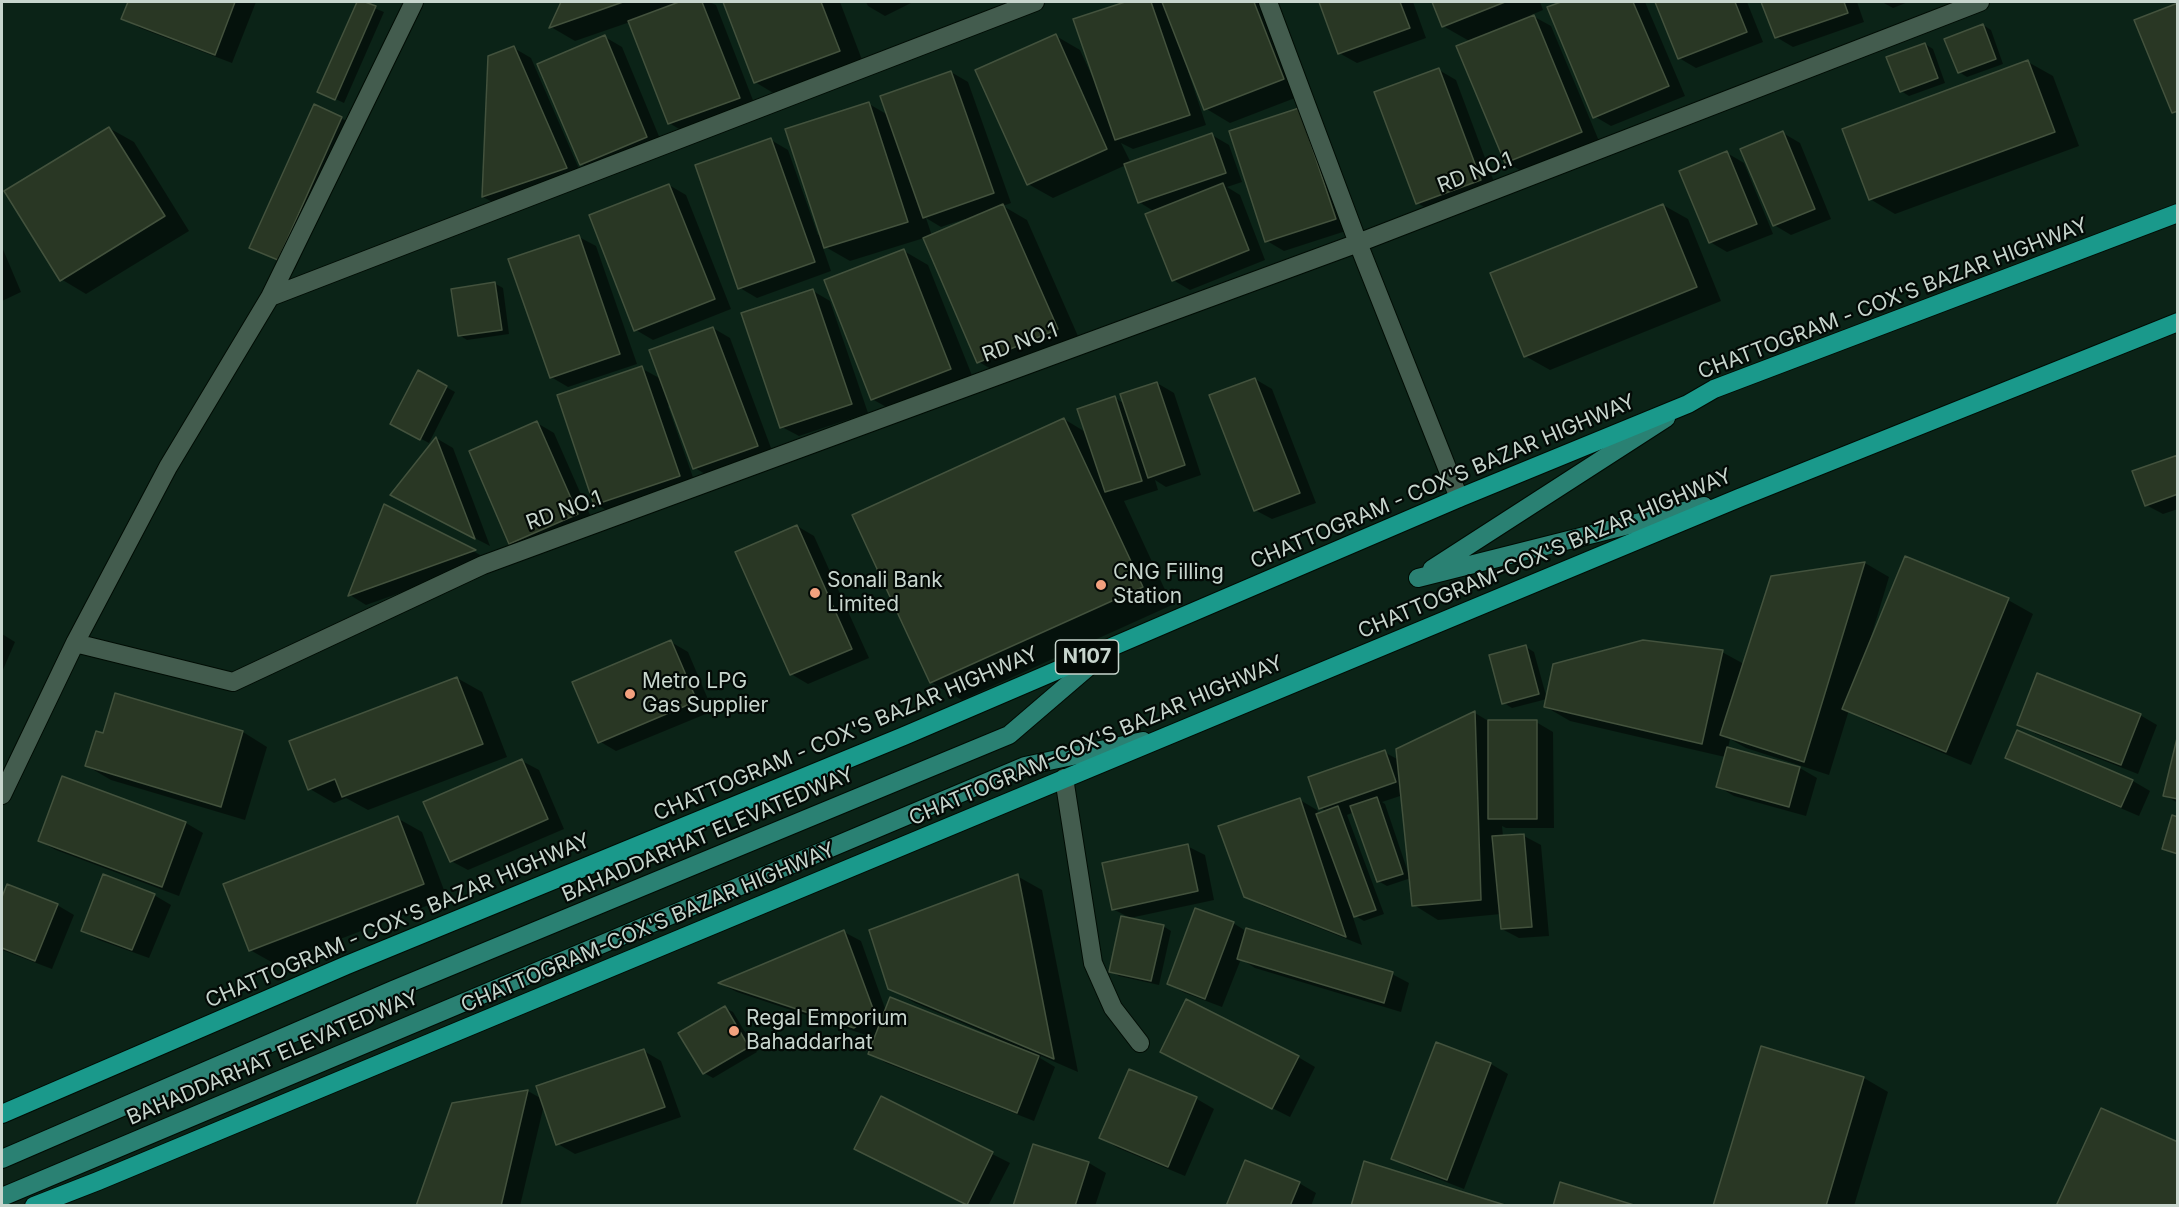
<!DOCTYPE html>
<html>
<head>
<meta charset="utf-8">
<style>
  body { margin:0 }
  #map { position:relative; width:2179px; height:1207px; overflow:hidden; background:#0b2317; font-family:Inter,sans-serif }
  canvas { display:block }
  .frame { position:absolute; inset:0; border:3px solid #c7d5cd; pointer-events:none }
</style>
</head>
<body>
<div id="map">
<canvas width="2179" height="1207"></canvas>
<div class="frame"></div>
</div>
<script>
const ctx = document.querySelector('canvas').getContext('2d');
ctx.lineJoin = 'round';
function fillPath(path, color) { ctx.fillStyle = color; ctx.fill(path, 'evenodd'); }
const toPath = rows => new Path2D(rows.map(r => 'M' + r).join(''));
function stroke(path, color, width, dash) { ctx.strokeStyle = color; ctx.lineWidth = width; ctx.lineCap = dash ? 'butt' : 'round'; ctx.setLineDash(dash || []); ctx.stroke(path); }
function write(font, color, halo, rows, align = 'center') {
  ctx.font = font + ' Inter,sans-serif'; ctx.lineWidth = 4.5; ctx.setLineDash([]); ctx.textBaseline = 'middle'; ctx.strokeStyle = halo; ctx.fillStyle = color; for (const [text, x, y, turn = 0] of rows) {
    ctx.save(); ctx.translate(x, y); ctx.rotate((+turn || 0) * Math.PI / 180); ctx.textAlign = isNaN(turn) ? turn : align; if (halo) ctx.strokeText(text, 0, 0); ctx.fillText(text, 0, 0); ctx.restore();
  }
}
fillPath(toPath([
  [130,2,256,2,232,63,140,28,123,18],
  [359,2,384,12,344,103,319,91],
  [563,2,709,2,716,5,756,108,686,133,669,123,630,22,575,41,551,27],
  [725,2,840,2,864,65,780,97,755,82],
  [866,2,913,2,885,16,868,6],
  [1130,2,1159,2,1165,5,1164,2,1273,2,1308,93,1230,123,1205,108,1191,70,1188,71,1206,125,1133,149,1121,143,1131,163,1212,135,1229,145,1242,182,1227,187,1240,195,1265,260,1190,290,1173,280,1155,212,1139,202,1126,165,1053,198,1028,184,1056,36,1080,50,1092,76,1094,75,1075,20],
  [1321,2,1413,2,1426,38,1357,63,1339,53],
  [1433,2,1540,2,1543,10,1531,15,1551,26,1599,141,1523,172,1506,162,1471,42,1443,26],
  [1565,2,1645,2,1685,96,1611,126,1594,116,1549,8],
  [1656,2,1747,2,1763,42,1696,68,1679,58],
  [1763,2,1857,2,1864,22,1793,47,1776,37],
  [1882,2,1908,2,1893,8],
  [1983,25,1991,30,2003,64,1967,77,1959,72],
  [605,37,622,47,663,146,599,174,581,164],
  [1925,44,1933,49,1945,83,1909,96,1901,91],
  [514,48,531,58,583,178,500,206,483,197],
  [2028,62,2053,76,2079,146,1895,214,1870,199],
  [1439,70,1456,80,1497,190,1434,212,1417,203],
  [951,72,968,82,1011,203,1003,206,1027,220,1081,343,1003,376,979,362,924,238,850,261,822,245,831,271,757,298,740,288,771,140,788,150,818,235,821,234,869,104,888,115],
  [926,218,941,227,965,219,966,221,932,236],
  [1299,110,1352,229,1284,251,1267,241],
  [341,118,358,128,295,269,251,247],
  [109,128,134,142,189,231,86,294,61,279],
  [1783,133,1800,143,1831,219,1791,235,1774,225],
  [1727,153,1744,163,1773,234,1727,252,1710,242],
  [669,185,686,195,731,309,653,340,636,330],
  [1663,205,1688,219,1721,301,1550,370,1525,356],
  [579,237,596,246,637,364,568,387,551,377],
  [2,247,21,292,2,301],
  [904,251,928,265,975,383,897,413,872,399],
  [494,283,503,288,509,334,467,340,459,335],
  [813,291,830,301,868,413,799,436,782,427],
  [713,328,730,338,774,456,712,478,695,468,671,405,668,406,696,486,613,514,596,504,641,368,661,379],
  [1255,379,1272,389,1316,503,1272,519,1255,510],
  [1157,383,1174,393,1201,475,1166,487,1155,480,1158,490,1124,501,1172,605,962,700,931,682,1064,419,1087,433,1115,398,1125,404],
  [446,387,455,392,429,443,400,428],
  [537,423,554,433,594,524,528,553,510,543],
  [436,438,453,448,490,546,409,504],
  [2178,456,2178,509,2163,514,2146,505],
  [385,506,475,552,490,561,366,605,350,595],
  [797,526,814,536,869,658,808,684,791,674],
  [1906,558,2008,600,2033,614,1971,765,1869,722,1849,710,1829,775,1746,748,1730,739,1728,748,1800,768,1817,778,1806,816,1734,796,1717,786,1725,757,1570,721,1546,707,1722,652,1744,664,1865,563,1889,577,1871,637,1873,637],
  [2,634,15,642,2,672],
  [671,642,688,652,713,711,616,751,599,741],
  [1526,647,1534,652,1547,699,1512,708,1504,703],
  [457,678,482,692,507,757,368,810,346,798,334,803,310,789],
  [116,695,243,732,267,747,245,820,111,780,87,766,104,735],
  [1475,713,1490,722,1536,722,1553,732,1554,828,1506,828,1502,826,1503,837,1524,836,1541,845,1549,936,1519,938,1502,929,1501,914,1438,920,1414,905,1411,878,1387,886,1378,881,1354,812,1347,815,1384,914,1364,921,1352,914,1362,945,1263,906,1245,896,1300,800,1317,810,1319,814,1326,812,1321,808,1384,752,1399,760,1398,750],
  [1403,795,1409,875,1385,804,1382,802],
  [2140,715,2157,725,2138,774,2036,734,2019,724],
  [2018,732,2133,781,2150,791,2139,816,2024,767,2007,758],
  [2178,740,2178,803,2164,795],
  [522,761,539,770,564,829,468,870,451,861],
  [63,778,186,823,203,833,179,896,56,850,39,841],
  [397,818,422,832,447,898,275,964,250,950],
  [1187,846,1205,855,1214,900,1130,918,1113,909],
  [1017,876,1042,890,1078,1072,1041,1056,1040,1058,1055,1067,1034,1121,886,1063,870,1053,878,1033,872,1037,737,992,721,984,844,932,861,941,886,1011,994,1039,995,1037,915,1003,889,988],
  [7,886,57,905,74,915,52,969,2,950,2,901],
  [154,895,171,905,149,958,99,940,82,931],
  [1233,923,1246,931,1392,974,1409,983,1401,1012,1255,968,1241,959,1222,1007,1185,993,1168,984],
  [1163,926,1171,931,1159,985,1119,976,1110,971],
  [725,1008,733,1012,757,1052,713,1078,704,1073],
  [1436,1044,1491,1064,1508,1074,1464,1189,1410,1168,1393,1158],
  [1762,1048,1864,1078,1888,1092,1854,1206,1715,1206],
  [644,1051,661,1061,681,1117,575,1154,558,1144,544,1105,520,1206,417,1206,453,1105,528,1091,542,1099],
  [1298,1057,1315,1067,1290,1117,1179,1061],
  [1130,1071,1197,1099,1214,1109,1185,1176,1118,1148,1101,1138],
  [881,1098,1010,1163,988,1206,967,1206,873,1158],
  [1034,1145,1089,1163,1106,1173,1095,1206,1015,1206],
  [1299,1183,1316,1193,1311,1206,1228,1206]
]), '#0007');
const building = toPath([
  [128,2,235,2,215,55,121,19,128,2],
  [357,2,365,2,376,6,335,100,317,92,357,2],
  [561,2,623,2,549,28,561,2],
  [679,2,702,2,740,98,668,124,628,21,679,2],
  [723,2,821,2,840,51,754,83,723,2],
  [1125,2,1151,2,1190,115,1115,140,1073,19,1125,2],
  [1162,2,1254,2,1284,79,1204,110,1162,2],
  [1319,2,1400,2,1410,28,1338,54,1319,2],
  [1432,2,1505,2,1442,27,1432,2],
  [1561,2,1633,2,1669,86,1593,118,1547,7,1561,2],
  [1655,2,1735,2,1747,32,1678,59,1655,2],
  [1761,2,1844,2,1848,13,1775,38,1761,2],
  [2178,3,2178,111,2172,113,2134,20,2178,3],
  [1534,15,1582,132,1505,163,1456,46,1534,15],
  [1983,24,1996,59,1958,73,1944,39,1983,24],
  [1056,34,1107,149,1027,185,975,70,1056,34],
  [605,35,647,137,580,165,537,64,605,35],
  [1925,43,1938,78,1900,92,1886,57,1925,43],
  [514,46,567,168,482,197,488,56,514,46],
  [2028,60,2055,132,1869,200,1842,129,2028,60],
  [1439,68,1481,180,1416,204,1374,92,1439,68],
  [951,71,994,193,923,218,880,96,951,71],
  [869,102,908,222,824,248,785,129,869,102],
  [314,104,342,117,278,260,249,248,314,104],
  [1299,108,1336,219,1265,242,1229,131,1299,108],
  [109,127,165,216,60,281,4,191,109,127],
  [1783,131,1815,209,1773,226,1740,149,1783,131],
  [1212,133,1226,173,1138,203,1124,164,1212,133],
  [771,138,815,262,738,289,695,165,771,138],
  [1727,151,1757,224,1709,243,1679,171,1727,151],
  [1223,183,1249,250,1172,281,1145,214,1223,183],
  [669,184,715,299,634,331,589,215,669,184],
  [1003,204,1058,329,977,363,923,238,1003,204],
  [1663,204,1697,287,1524,357,1490,273,1663,204],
  [579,235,620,354,550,378,508,259,579,235],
  [904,249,951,369,871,400,824,280,904,249],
  [495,282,502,330,458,336,451,289,495,282],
  [813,289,852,404,780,428,741,313,813,289],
  [713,327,758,446,693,469,649,350,713,327],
  [642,366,680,476,594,505,557,395,642,366],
  [418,370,447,386,420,440,390,424,418,370],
  [1255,378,1300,493,1254,511,1209,395,1255,378],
  [1157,382,1185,465,1148,478,1120,394,1157,382],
  [1115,396,1142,481,1105,492,1077,409,1115,396],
  [1064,418,1143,587,930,683,852,515,1064,418],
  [537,421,578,514,509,544,469,451,537,421],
  [436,437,475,539,390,495,436,437],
  [2178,455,2178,494,2145,506,2132,471,2178,455],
  [384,504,476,550,348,596,384,504],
  [797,525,852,649,790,675,735,552,797,525],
  [1905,556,2009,598,1946,752,1842,709,1905,556],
  [1865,562,1804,762,1720,735,1771,576,1865,562],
  [671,640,697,701,598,743,572,682,671,640],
  [1643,640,1723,650,1702,744,1544,707,1553,664,1643,640],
  [1526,645,1539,694,1502,704,1489,655,1526,645],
  [2037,673,2141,714,2121,765,2017,725,2037,673],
  [457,677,483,744,342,797,335,779,308,790,289,741,457,677],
  [115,693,243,731,221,807,85,766,96,731,103,733,115,693],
  [1475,711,1481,900,1412,906,1396,749,1475,711],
  [1488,720,1537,720,1537,819,1488,819,1488,720],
  [2017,730,2133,780,2121,807,2005,758,2017,730],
  [2178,734,2178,799,2163,796,2178,734],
  [1727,747,1800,767,1789,807,1716,787,1727,747],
  [1385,750,1396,782,1319,809,1308,777,1385,750],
  [522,759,548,819,450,862,423,802,522,759],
  [62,776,186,822,162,887,38,841,62,776],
  [1377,797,1403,874,1377,882,1350,806,1377,797],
  [1300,798,1346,937,1244,897,1218,826,1300,798],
  [1338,806,1376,910,1354,917,1316,814,1338,806],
  [2172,815,2178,817,2178,854,2162,849,2172,815],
  [398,816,424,884,249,951,223,884,398,816],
  [1524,834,1532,927,1501,929,1492,836,1524,834],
  [1188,844,1198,891,1112,910,1102,863,1188,844],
  [103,874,155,894,132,950,81,931,103,874],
  [1018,874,1054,1059,888,989,869,930,1018,874],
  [7,884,58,904,35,961,2,948,2,897,7,884],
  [1195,908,1234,922,1205,999,1167,984,1195,908],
  [1121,916,1164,925,1151,981,1109,972,1121,916],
  [1246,928,1393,972,1384,1003,1237,959,1246,928],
  [844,930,875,1014,854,1028,718,983,844,930],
  [890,997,1039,1056,1017,1113,868,1054,890,997],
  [1186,999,1299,1056,1272,1109,1160,1052,1186,999],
  [725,1006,749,1047,703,1074,678,1033,725,1006],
  [1436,1042,1491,1063,1447,1180,1391,1159,1436,1042],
  [1761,1046,1864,1077,1826,1206,1713,1206,1761,1046],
  [644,1049,665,1107,556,1145,536,1086,644,1049],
  [1129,1069,1197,1097,1168,1167,1099,1138,1129,1069],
  [528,1090,501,1206,416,1206,452,1103,528,1090],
  [881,1096,993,1152,967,1205,854,1149,881,1096],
  [2101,1108,2178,1142,2178,1206,2056,1206,2101,1108],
  [1033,1144,1089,1162,1075,1206,1013,1206,1033,1144],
  [1245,1160,1300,1182,1290,1206,1226,1206,1245,1160],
  [1364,1161,1508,1206,1351,1206,1364,1161],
  [1560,1182,1637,1206,1553,1206,1560,1182]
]);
fillPath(building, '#293724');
stroke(building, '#43523d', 1.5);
const minor = toPath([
  [1268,2,1358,243,1459,498],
  [270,297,1035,2],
  [75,643,233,682,483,565,1358,243,1980,2],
  [1064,778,1093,963,1113,1008,1140,1043],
  [2,795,75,643,168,467,270,297,414,2]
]);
const major = toPath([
  [1432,569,1666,418],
  [1418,578,1704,506],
  [2,1159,393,990,1009,735,1107,651],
  [2,1197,1025,766,1143,741]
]);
const highway = toPath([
  [2,1114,347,965,904,736,1459,498,1688,404,1714,389,2178,213],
  [34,1206,98,1181,1739,498,2178,322]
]);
stroke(minor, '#000c04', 20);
stroke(major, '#000c04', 20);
stroke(highway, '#000c04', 20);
stroke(minor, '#435c4e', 18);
stroke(major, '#2a8173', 18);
stroke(highway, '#1a998b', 18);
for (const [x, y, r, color] of [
  [1101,585,6,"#f2a17e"],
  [815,593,6,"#f2a17e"],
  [630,694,6,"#f2a17e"],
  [734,1031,6,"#f2a17e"]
]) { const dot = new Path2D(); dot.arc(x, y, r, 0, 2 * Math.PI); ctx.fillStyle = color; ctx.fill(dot); stroke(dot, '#030a06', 2); }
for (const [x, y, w] of [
  [1087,657,63]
]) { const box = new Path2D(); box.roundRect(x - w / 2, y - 17, w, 34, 4.5); ctx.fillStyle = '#030a06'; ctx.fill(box); stroke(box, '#c7d5cd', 1.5); }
write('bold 20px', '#c7d5cd', null, [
  ["N107",1087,657]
]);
write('21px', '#c7d5cd', '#030a06', [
  ["RD NO.1",1475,173,-21],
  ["CHATTOGRAM - COX'S BAZAR HIGHWAY",1893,299,-21],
  ["RD NO.1",1020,343,-20],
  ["CHATTOGRAM - COX'S BAZAR HIGHWAY",1443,482,-23],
  ["RD NO.1",564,511,-20],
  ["CHATTOGRAM-COX'S BAZAR HIGHWAY",1545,554,-23],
  ["CHATTOGRAM - COX'S BAZAR HIGHWAY",846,734,-23],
  ["CHATTOGRAM-COX'S BAZAR HIGHWAY",1096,741,-23],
  ["BAHADDARHAT ELEVATEDWAY",708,835,-23],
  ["CHATTOGRAM - COX'S BAZAR HIGHWAY",398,921,-23],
  ["CHATTOGRAM-COX'S BAZAR HIGHWAY",648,928,-23],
  ["BAHADDARHAT ELEVATEDWAY",273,1058,-23]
]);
write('21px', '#c7d5cd', '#030a06', [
  ["CNG Filling",1113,573],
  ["Station",1113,597],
  ["Sonali Bank",827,581],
  ["Limited",827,605],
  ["Metro LPG",642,682],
  ["Gas Supplier",642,706],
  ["Regal Emporium",746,1019],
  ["Bahaddarhat",746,1043]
], 'left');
</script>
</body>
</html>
